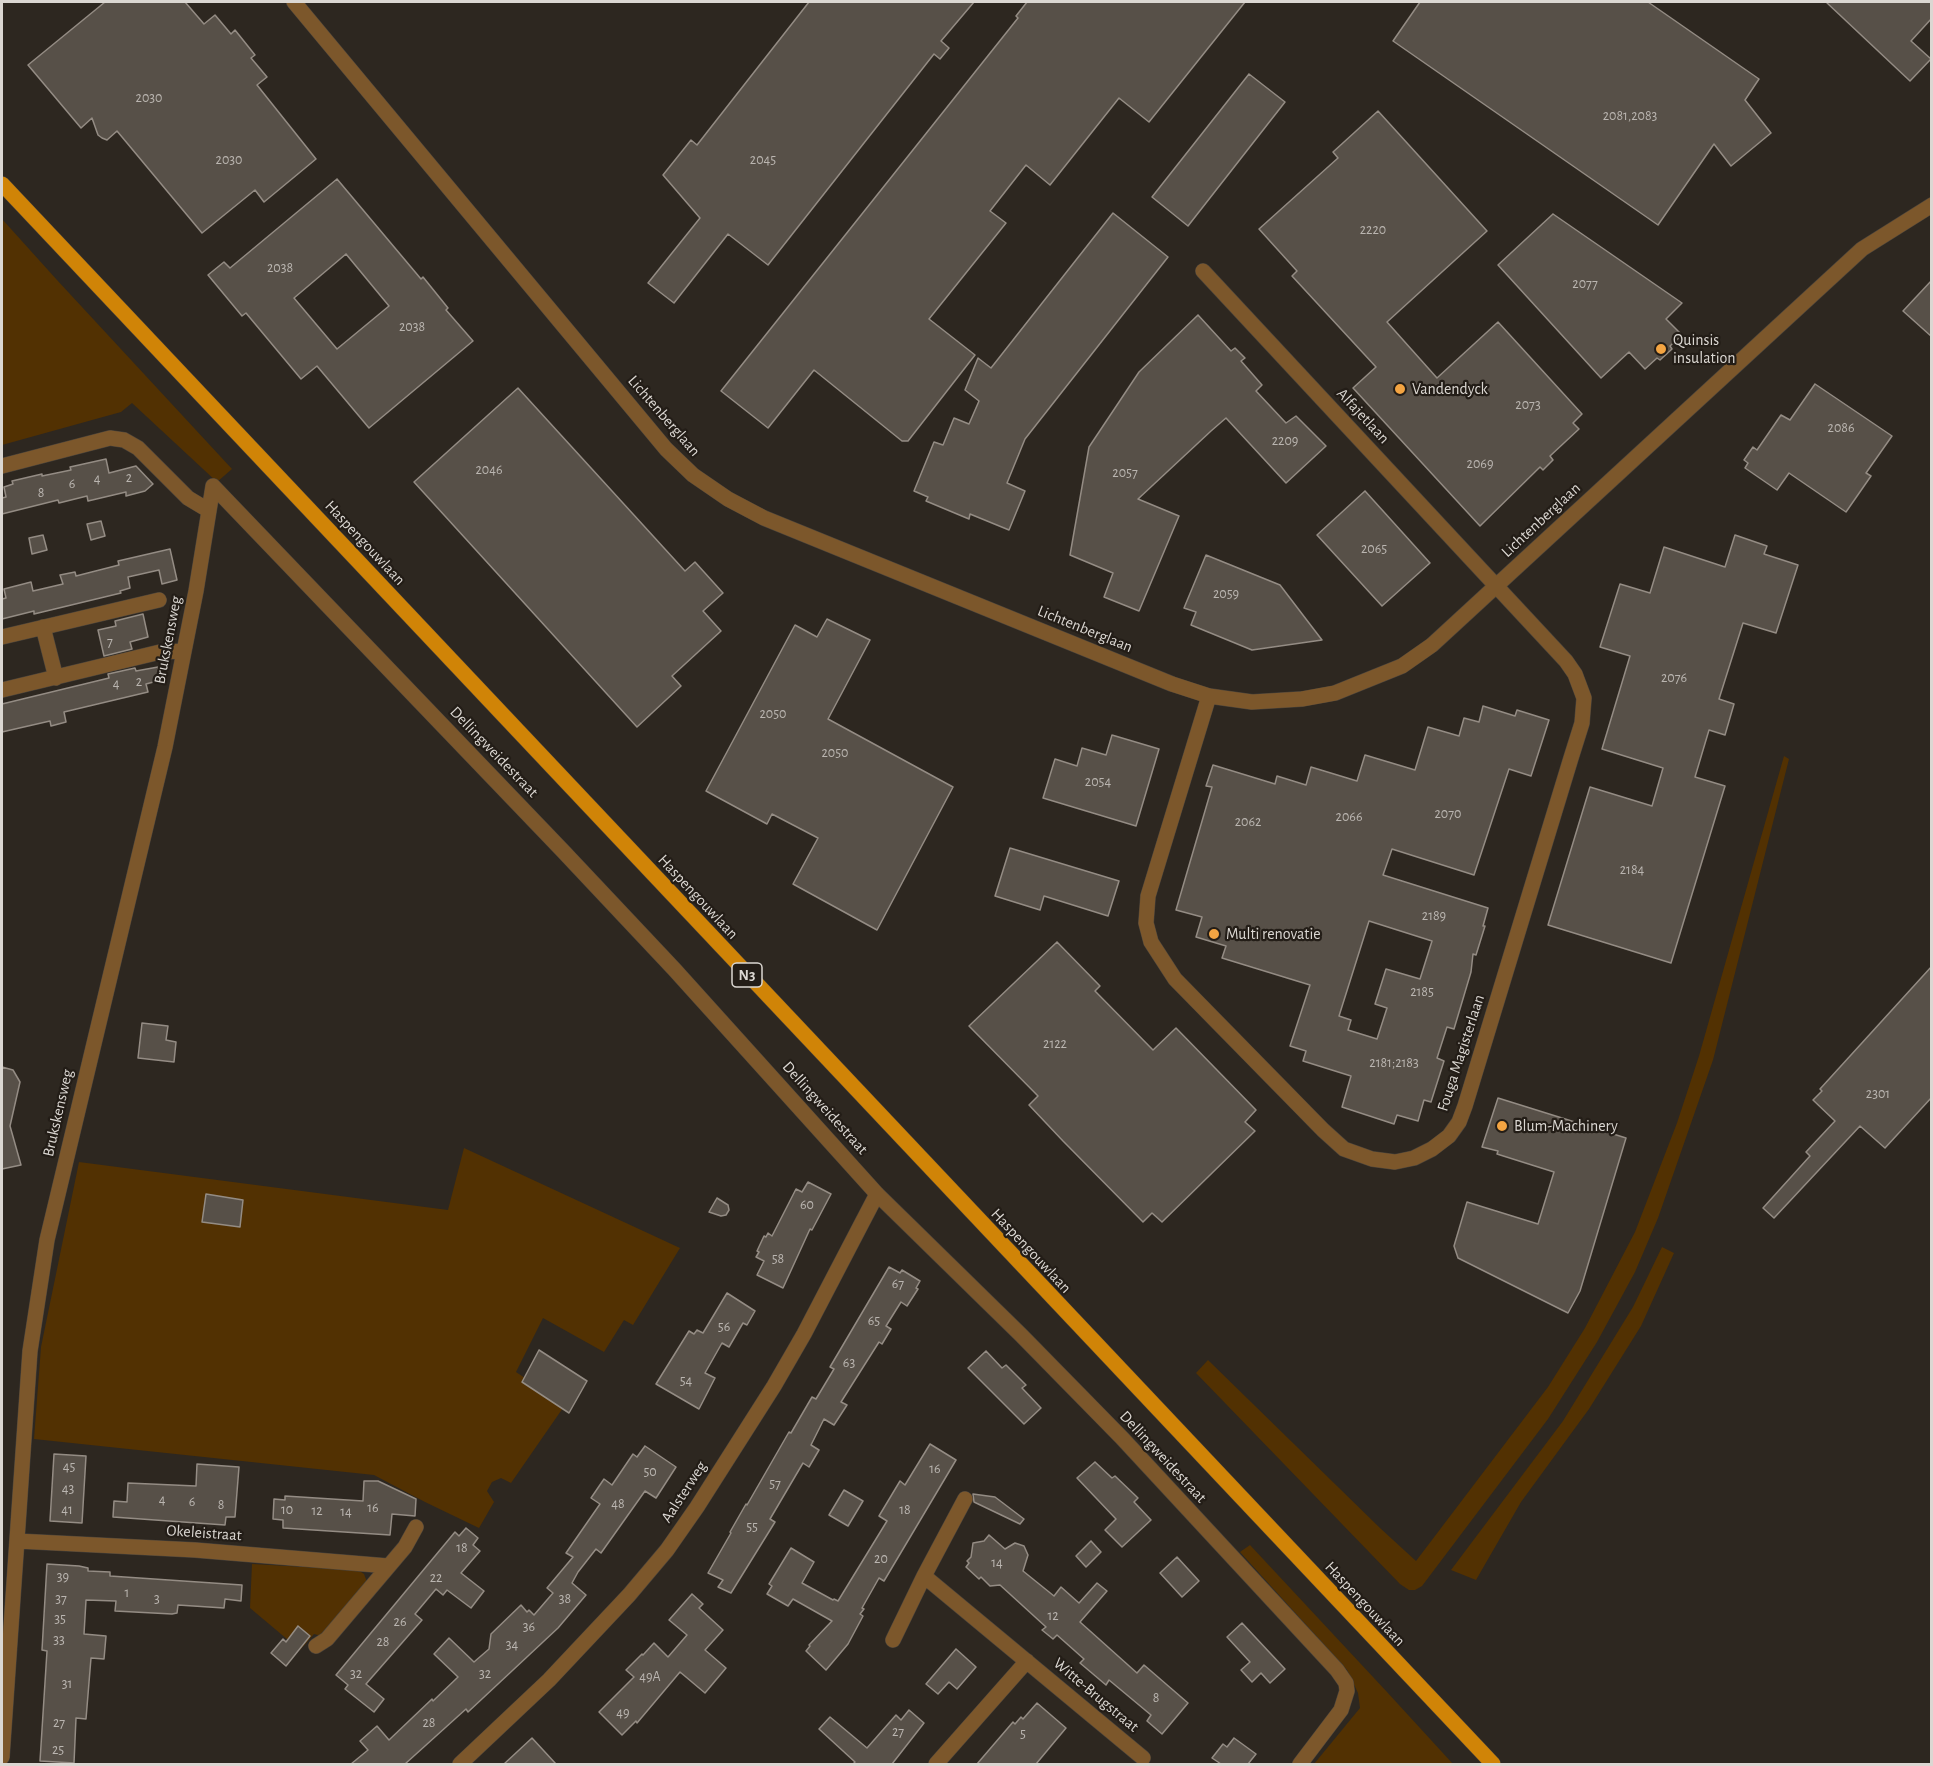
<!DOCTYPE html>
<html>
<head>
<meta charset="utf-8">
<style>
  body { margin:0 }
  #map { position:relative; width:1933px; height:1766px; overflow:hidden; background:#2d2720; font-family:"Alegreya Sans",sans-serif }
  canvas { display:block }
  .frame { position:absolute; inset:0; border:3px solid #dbd7d2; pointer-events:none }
</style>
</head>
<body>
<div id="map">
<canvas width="1933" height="1766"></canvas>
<div class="frame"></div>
</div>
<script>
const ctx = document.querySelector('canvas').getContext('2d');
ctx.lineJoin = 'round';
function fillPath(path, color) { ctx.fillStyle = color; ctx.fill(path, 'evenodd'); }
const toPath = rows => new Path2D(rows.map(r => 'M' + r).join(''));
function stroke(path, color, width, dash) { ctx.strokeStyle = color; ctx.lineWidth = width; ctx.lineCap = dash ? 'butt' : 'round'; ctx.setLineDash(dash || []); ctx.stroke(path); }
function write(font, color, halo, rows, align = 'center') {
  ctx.font = font + ' "Alegreya Sans",sans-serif'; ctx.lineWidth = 4.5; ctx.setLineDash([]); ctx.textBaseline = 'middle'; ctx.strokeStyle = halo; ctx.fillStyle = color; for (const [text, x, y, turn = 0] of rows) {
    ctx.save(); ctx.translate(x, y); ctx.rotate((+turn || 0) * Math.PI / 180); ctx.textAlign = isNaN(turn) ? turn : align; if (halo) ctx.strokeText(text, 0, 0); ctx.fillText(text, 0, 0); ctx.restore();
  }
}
fillPath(toPath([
  [2,219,57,280,232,469,217,482,132,403,121,412,2,445],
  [1784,756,1789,759,1713,1060,1658,1218,1635,1272,1597,1342,1548,1419,1422,1586,1415,1590,1409,1590,1400,1584,1196,1373,1208,1360,1380,1528,1416,1561,1548,1387,1585,1328,1635,1232,1677,1123,1699,1056],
  [464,1148,680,1248,633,1325,624,1320,604,1352,543,1318,516,1372,565,1405,511,1483,501,1478,492,1482,487,1491,494,1502,479,1528,425,1502,374,1475,34,1439,41,1347,79,1162,448,1210],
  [1662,1247,1674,1253,1641,1326,1589,1409,1521,1502,1476,1580,1451,1570,1563,1421,1633,1307],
  [1250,1545,1387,1692,1453,1764,1314,1764,1360,1708,1358,1693,1347,1670,1240,1552],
  [252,1564,358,1570,364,1574,367,1582,322,1636,314,1634,300,1650,250,1608]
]), '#523102');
const building = toPath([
  [105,2,185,2,204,24,215,15,231,34,235,30,255,55,251,58,267,77,257,85,316,159,264,202,255,190,202,233,117,131,107,140,102,138,98,135,92,118,81,128,28,65,105,2],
  [809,2,974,2,941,41,949,48,940,59,934,54,768,265,728,234,674,303,648,283,700,218,663,175,691,140,697,145,809,2],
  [1027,2,1245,2,1149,122,1119,98,1050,185,1026,165,990,211,1006,223,929,319,975,355,908,441,902,441,814,370,768,428,721,391,1018,18,1016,16,1027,2],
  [1420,2,1648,2,1759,79,1745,100,1771,133,1731,166,1714,144,1658,225,1393,41,1420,2],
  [1826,2,1932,2,1932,18,1911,41,1931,59,1910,81,1826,2],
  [1249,74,1285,102,1188,226,1152,197,1249,74],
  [1378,111,1487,231,1387,322,1437,378,1498,322,1582,414,1573,423,1579,429,1550,456,1553,460,1543,470,1540,467,1480,526,1353,388,1376,367,1292,276,1297,271,1259,229,1338,158,1333,152,1378,111],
  [337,179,421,279,423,277,448,308,446,310,473,341,369,428,317,366,301,379,246,313,242,316,208,275,224,262,230,268,337,179],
  [346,254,389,306,337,349,294,298,346,254],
  [1113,213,1168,257,1025,439,1007,483,1025,491,1009,530,970,514,969,519,926,501,928,497,914,491,934,442,943,445,954,418,969,424,979,401,965,390,978,358,991,368,1113,213],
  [1553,214,1682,303,1666,319,1682,335,1670,346,1672,349,1660,360,1657,358,1645,369,1629,352,1601,378,1498,265,1553,214],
  [1932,280,1932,337,1903,311,1932,280],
  [1198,315,1231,351,1235,348,1245,358,1241,361,1262,385,1256,391,1286,423,1296,416,1326,446,1286,483,1226,418,1211,431,1138,499,1179,516,1139,611,1104,597,1113,573,1070,555,1089,447,1139,372,1198,315],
  [1815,384,1892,436,1866,473,1871,476,1846,512,1789,473,1777,490,1745,468,1748,463,1744,460,1753,447,1757,450,1781,415,1790,420,1815,384],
  [518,388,685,571,695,562,723,593,703,611,721,631,672,676,681,686,637,727,414,482,518,388],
  [106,459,109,473,136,466,153,484,145,491,126,496,126,492,88,501,87,496,59,503,58,500,2,514,2,498,6,497,4,487,13,484,12,481,42,474,42,476,71,470,70,467,106,459],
  [1365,491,1430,563,1382,606,1317,535,1365,491],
  [101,521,105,536,91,540,87,524,101,521],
  [43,535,47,550,32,554,29,538,43,535],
  [1735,535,1767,546,1764,554,1798,565,1776,633,1743,623,1719,699,1734,704,1725,735,1709,730,1695,777,1725,786,1671,963,1548,925,1590,787,1652,806,1663,768,1602,749,1630,656,1600,647,1620,584,1650,593,1664,547,1725,567,1735,535],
  [170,549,177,580,162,584,159,570,128,577,130,588,120,591,121,593,34,614,34,611,2,619,2,599,6,598,4,589,31,582,33,591,63,584,60,575,75,572,76,576,119,565,118,561,170,549],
  [1206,555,1280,585,1322,640,1252,650,1191,625,1196,612,1184,608,1206,555],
  [143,614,148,637,130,642,132,649,104,656,98,630,116,626,115,621,143,614],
  [827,619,870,640,828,719,953,787,877,930,793,884,818,838,772,814,767,824,706,791,795,625,817,637,827,619],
  [158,667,161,680,146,684,148,692,64,712,66,722,51,726,50,721,2,732,2,704,109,678,108,674,135,668,136,671,158,667],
  [1483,706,1515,716,1517,710,1549,720,1531,776,1509,769,1474,875,1392,849,1383,875,1488,908,1483,926,1485,926,1476,955,1473,954,1471,972,1454,1029,1447,1027,1437,1058,1444,1061,1431,1102,1424,1100,1418,1121,1397,1115,1394,1124,1342,1107,1351,1076,1303,1061,1306,1051,1290,1046,1310,985,1222,958,1226,946,1196,937,1202,917,1176,910,1212,787,1206,786,1213,765,1275,784,1277,776,1306,785,1311,767,1357,781,1365,755,1415,770,1428,727,1459,736,1464,718,1479,722,1483,706],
  [1369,921,1432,941,1420,979,1386,969,1375,1004,1387,1008,1377,1039,1348,1030,1351,1020,1339,1016,1369,921],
  [1112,735,1159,749,1136,826,1043,798,1055,759,1077,766,1082,748,1106,755,1112,735],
  [1010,848,1119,881,1108,916,1044,896,1040,910,995,896,1010,848],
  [1057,942,1100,986,1095,991,1153,1050,1176,1028,1256,1110,1245,1122,1255,1131,1162,1222,1152,1213,1143,1222,1063,1141,1029,1105,1038,1096,969,1026,1057,942],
  [1932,966,1932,1097,1885,1148,1860,1126,1774,1218,1763,1208,1810,1156,1806,1152,1835,1121,1813,1100,1822,1091,1820,1089,1932,966],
  [142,1023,168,1026,166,1040,176,1042,174,1062,138,1058,142,1023],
  [2,1067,13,1070,20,1082,10,1126,21,1165,2,1169,2,1067],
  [1498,1098,1626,1138,1580,1291,1568,1313,1458,1258,1454,1246,1467,1202,1538,1224,1554,1172,1497,1154,1498,1151,1482,1147,1498,1098],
  [808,1182,831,1194,812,1230,810,1229,783,1288,757,1275,764,1261,756,1257,759,1252,757,1251,764,1236,766,1237,768,1233,772,1236,796,1189,802,1192,808,1182],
  [206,1194,243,1200,240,1227,202,1222,206,1194],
  [717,1198,728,1205,729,1210,726,1215,721,1216,709,1212,717,1198],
  [889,1267,900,1273,902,1270,920,1281,916,1288,918,1289,907,1306,901,1302,886,1326,891,1329,882,1344,879,1342,841,1402,847,1405,834,1425,824,1419,811,1445,819,1450,809,1467,803,1463,770,1519,775,1522,731,1593,718,1587,723,1580,708,1573,731,1533,730,1532,746,1504,747,1505,789,1432,791,1433,812,1397,816,1399,834,1369,830,1367,889,1267],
  [727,1293,755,1311,747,1325,743,1323,729,1347,722,1343,705,1373,715,1378,699,1409,656,1384,689,1331,694,1334,697,1330,703,1333,727,1293],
  [539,1350,587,1381,569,1413,522,1382,539,1350],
  [986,1351,1002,1368,1006,1365,1026,1385,1022,1388,1041,1408,1024,1424,968,1368,986,1351],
  [930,1444,956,1460,884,1581,879,1578,862,1608,864,1609,860,1614,863,1616,848,1644,826,1670,806,1651,810,1646,809,1645,832,1621,793,1599,788,1606,767,1594,772,1586,769,1584,791,1548,814,1562,802,1583,833,1600,834,1599,838,1601,887,1521,879,1516,900,1481,905,1485,930,1444],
  [645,1446,676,1467,656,1498,645,1491,601,1553,596,1549,578,1572,572,1583,586,1595,558,1628,468,1712,466,1709,405,1764,351,1764,368,1750,360,1741,377,1726,389,1740,432,1699,433,1701,458,1677,434,1654,449,1638,474,1662,489,1649,491,1634,521,1605,527,1612,529,1610,534,1615,553,1593,547,1588,573,1557,566,1553,600,1504,591,1498,604,1479,612,1485,633,1454,637,1457,645,1446],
  [54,1454,86,1456,82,1523,50,1521,54,1454],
  [1095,1462,1112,1478,1115,1476,1138,1498,1134,1502,1151,1520,1122,1547,1105,1530,1116,1519,1077,1478,1095,1462],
  [197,1464,239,1467,235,1517,226,1517,225,1525,113,1517,114,1501,127,1502,128,1483,196,1486,197,1464],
  [364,1481,378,1481,416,1499,415,1516,392,1514,390,1535,283,1528,283,1520,273,1519,274,1499,285,1500,285,1496,363,1501,364,1481],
  [844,1490,863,1501,848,1526,829,1515,844,1490],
  [973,1494,995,1497,1024,1519,1020,1524,974,1502,973,1494],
  [466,1528,478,1538,473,1545,480,1551,461,1573,484,1591,471,1608,447,1590,443,1595,436,1589,415,1614,422,1620,366,1684,384,1699,374,1712,345,1689,348,1685,336,1675,455,1532,459,1536,466,1528],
  [989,1535,1005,1549,1015,1543,1024,1546,1028,1555,1023,1571,1054,1596,1061,1587,1079,1603,1097,1583,1107,1591,1080,1622,1137,1673,1144,1665,1188,1703,1162,1734,1147,1721,1151,1715,1109,1680,1106,1685,1080,1663,1084,1659,1057,1635,1053,1639,1042,1630,1046,1627,1000,1585,990,1586,981,1577,979,1579,966,1567,969,1563,967,1561,971,1557,973,1543,984,1541,989,1535],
  [1091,1541,1101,1552,1086,1567,1076,1556,1091,1541],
  [1177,1557,1199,1581,1182,1597,1160,1573,1177,1557],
  [47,1564,79,1566,88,1568,88,1571,110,1572,110,1576,242,1585,241,1601,225,1599,224,1608,178,1605,177,1613,172,1614,115,1611,116,1601,86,1600,84,1634,106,1636,104,1659,91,1658,86,1719,76,1718,74,1763,40,1761,47,1651,42,1650,47,1564],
  [692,1594,703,1604,699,1608,723,1630,705,1650,726,1668,705,1693,680,1672,637,1723,636,1721,622,1735,599,1712,634,1677,626,1670,642,1654,643,1655,654,1643,668,1657,687,1635,669,1620,692,1594],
  [1242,1623,1285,1669,1270,1683,1261,1673,1252,1682,1241,1670,1250,1662,1227,1637,1242,1623],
  [298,1626,310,1636,286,1666,271,1653,283,1639,286,1642,298,1626],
  [956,1649,976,1667,957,1689,949,1682,938,1694,926,1684,956,1649],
  [1037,1703,1066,1728,1036,1764,977,1764,1013,1722,1015,1724,1021,1717,1023,1719,1037,1703],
  [909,1710,924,1723,892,1764,853,1764,855,1762,819,1729,830,1717,867,1748,896,1715,901,1720,909,1710],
  [532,1738,556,1764,504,1764,532,1738],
  [1234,1738,1256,1754,1248,1764,1221,1764,1212,1758,1223,1744,1227,1747,1234,1738]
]);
fillPath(building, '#575048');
stroke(building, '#948c84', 1.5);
const minor = toPath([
  [294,2,666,449,693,475,728,499,764,518,1172,684,1209,696,1252,702,1302,699,1335,693,1402,666,1432,645,1862,249,1932,205],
  [1203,271,1566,661,1575,674,1584,698,1582,723,1571,758,1465,1106,1459,1122,1449,1136,1432,1149,1414,1158,1395,1162,1372,1159,1344,1149,1323,1130,1175,979,1151,942,1146,923,1148,896,1209,696],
  [2,466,110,438,124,440,138,448,188,498,208,510],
  [213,486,562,850,674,969,877,1194,1021,1335,1122,1438,1337,1670,1346,1683,1347,1691,1341,1710,1300,1764],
  [43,627,56,678],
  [2,637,159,600],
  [2,690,160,652,184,651],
  [17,1541,195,1550,388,1566],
  [924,1576,1143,1758],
  [893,1640,924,1576,965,1499],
  [316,1646,327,1639,405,1547,416,1527],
  [2,1757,30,1351,47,1240,165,747,196,591,213,486],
  [460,1764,549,1680,629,1595,667,1550,697,1507,774,1386,804,1334,877,1194],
  [936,1764,1027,1661]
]);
const primary = toPath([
  [2,184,1493,1764]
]);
stroke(minor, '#49433c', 16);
stroke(primary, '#49433c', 16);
stroke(minor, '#7c572b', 15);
stroke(primary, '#d08407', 15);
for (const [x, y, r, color] of [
  [1661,349,6,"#f3a442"],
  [1400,389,6,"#f3a442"],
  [1214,934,6,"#f3a442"],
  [1502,1126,6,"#f3a442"]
]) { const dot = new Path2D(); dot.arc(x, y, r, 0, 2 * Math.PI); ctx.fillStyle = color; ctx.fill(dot); stroke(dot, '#231d17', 2); }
write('14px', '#bab5b0', null, [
  ["2030",149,98],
  ["2081,2083",1630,116],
  ["2030",229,160],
  ["2045",763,160],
  ["2220",1373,230],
  ["2038",280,268],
  ["2077",1585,284],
  ["2038",412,327],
  ["2073",1528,405],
  ["2086",1841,428],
  ["2209",1285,441],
  ["2069",1480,464],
  ["2046",489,470],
  ["2057",1125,473],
  ["2",129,478],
  ["4",97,479],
  ["6",72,484],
  ["8",41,493],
  ["2065",1374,549],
  ["2059",1226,594],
  ["7",110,642],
  ["2076",1674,678],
  ["2",139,682],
  ["4",116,684],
  ["2050",773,714],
  ["2050",835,753],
  ["2054",1098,782],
  ["2070",1448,814],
  ["2066",1349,817],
  ["2062",1248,822],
  ["2184",1632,870],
  ["2189",1434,916],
  ["2185",1422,992],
  ["2122",1055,1044],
  ["2181;2183",1394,1063],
  ["2301",1878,1094],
  ["60",807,1205],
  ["58",778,1259],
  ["67",898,1284],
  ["65",874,1321],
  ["56",724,1327],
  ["63",849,1363],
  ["54",686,1381],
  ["45",69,1467],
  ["16",935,1469],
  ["50",650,1472],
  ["57",775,1484],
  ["43",68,1489],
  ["4",162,1500],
  ["6",192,1502],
  ["48",618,1504],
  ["8",221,1505],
  ["16",373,1508],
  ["41",67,1510],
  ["10",287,1510],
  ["18",905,1510],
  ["12",317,1511],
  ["14",346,1512],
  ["55",752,1527],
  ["18",462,1548],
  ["20",881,1559],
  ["14",997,1563],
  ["39",63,1577],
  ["22",436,1578],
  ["1",127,1593],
  ["37",61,1599],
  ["3",157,1599],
  ["38",565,1599],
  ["12",1053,1616],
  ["35",60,1619],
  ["26",400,1622],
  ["36",529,1627],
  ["33",59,1640],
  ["28",383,1642],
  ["34",512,1645],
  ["32",356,1674],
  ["32",485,1674],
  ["49A",650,1677],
  ["31",67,1684],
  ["8",1156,1698],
  ["49",623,1713],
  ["27",59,1723],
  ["28",429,1723],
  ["27",898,1732],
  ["5",1023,1734],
  ["25",58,1750]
]);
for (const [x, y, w] of [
  [747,975,30]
]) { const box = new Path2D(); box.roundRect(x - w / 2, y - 12, w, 24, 4.5); ctx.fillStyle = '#231d17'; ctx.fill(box); stroke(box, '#dbd7d2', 1.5); }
write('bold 15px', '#dbd7d2', null, [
  ["N3",747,975]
]);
write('16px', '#dbd7d2', '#231d17', [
  ["Quinsis",1673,340],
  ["insulation",1673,358],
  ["Vandendyck",1412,389],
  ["Multi renovatie",1226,934],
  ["Blum-Machinery",1514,1126]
], 'left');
write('16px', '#dbd7d2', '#231d17', [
  ["Lichtenberglaan",664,416,49],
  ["Alfajetlaan",1363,416,47],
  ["Lichtenberglaan",1541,520,-43],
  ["Haspengouwlaan",365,543,47],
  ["Lichtenberglaan",1085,629,22],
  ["Brukskensweg",168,640,-79],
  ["Dellingweidestraat",494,752,46],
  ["Haspengouwlaan",698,897,47],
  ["Fouga Magisterlaan",1461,1053,-72],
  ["Dellingweidestraat",825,1108,48],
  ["Brukskensweg",58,1113,-77],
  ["Haspengouwlaan",1031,1251,47],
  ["Dellingweidestraat",1163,1457,47],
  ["Aalsterweg",684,1492,-57],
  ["Okeleistraat",204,1533,4],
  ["Haspengouwlaan",1365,1604,47],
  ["Witte-Brugstraat",1096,1695,40]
]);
</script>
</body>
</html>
